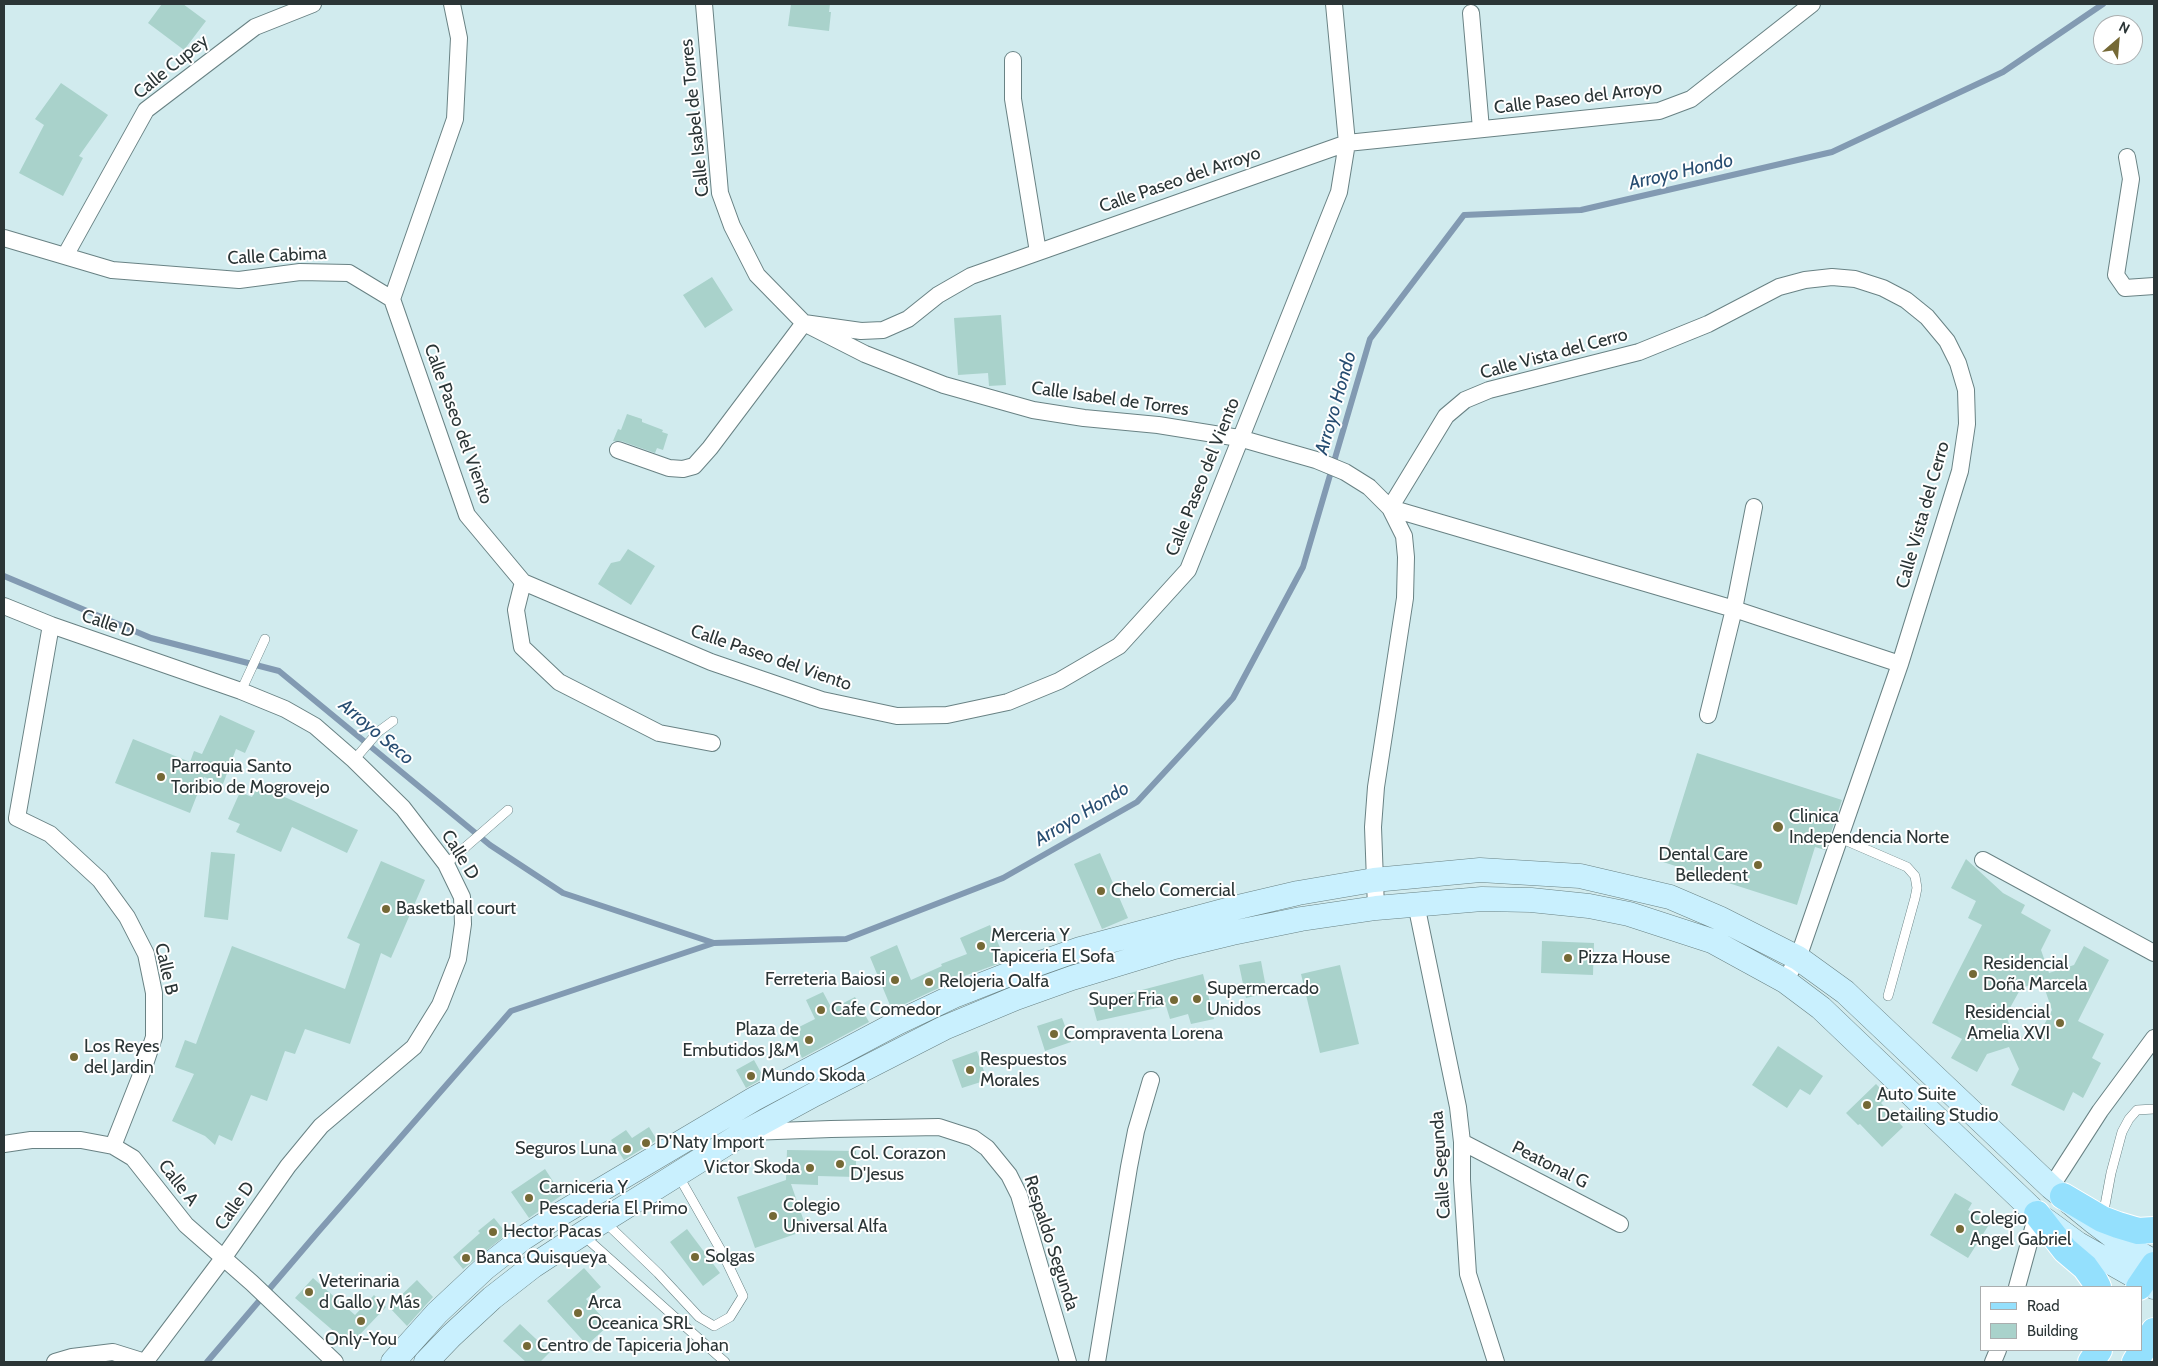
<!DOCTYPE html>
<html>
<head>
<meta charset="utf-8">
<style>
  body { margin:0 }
  #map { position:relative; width:2158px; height:1366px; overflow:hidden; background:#d1ebee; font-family:Cabin,sans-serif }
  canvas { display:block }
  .frame { position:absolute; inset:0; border:5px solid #2b3536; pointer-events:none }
  .legend { position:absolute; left:1980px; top:1286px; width:162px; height:65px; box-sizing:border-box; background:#fff; border:1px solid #aaaeaf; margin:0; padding:6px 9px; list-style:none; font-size:15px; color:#2b3536 }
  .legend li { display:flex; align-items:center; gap:10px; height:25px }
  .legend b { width:25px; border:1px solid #aaaeaf }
  .north { position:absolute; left:2093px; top:15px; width:50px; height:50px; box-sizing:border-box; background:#fff; border:1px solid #aaaeaf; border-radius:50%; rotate:27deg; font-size:14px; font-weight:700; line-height:20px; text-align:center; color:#2b3536 }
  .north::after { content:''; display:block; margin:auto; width:18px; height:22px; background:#756936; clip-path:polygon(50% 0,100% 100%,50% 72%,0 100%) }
</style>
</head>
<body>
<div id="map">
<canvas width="2158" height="1366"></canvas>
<div class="frame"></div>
<ul class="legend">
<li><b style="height:6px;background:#94e0fd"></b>Road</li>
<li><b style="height:14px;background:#a9d2cb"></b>Building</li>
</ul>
<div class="north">N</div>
</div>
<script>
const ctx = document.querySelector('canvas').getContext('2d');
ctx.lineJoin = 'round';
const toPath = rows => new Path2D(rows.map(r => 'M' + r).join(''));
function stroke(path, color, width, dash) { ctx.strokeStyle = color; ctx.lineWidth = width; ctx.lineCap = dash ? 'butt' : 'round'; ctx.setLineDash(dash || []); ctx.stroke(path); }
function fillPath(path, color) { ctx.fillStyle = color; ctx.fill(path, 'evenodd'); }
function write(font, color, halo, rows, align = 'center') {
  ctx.font = font + ' Cabin,sans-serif'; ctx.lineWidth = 4; ctx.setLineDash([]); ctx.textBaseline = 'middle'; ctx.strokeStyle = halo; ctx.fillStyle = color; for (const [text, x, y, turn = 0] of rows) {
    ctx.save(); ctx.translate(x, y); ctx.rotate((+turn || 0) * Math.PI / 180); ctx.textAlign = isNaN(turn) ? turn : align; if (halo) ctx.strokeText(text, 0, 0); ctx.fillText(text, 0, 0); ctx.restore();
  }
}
stroke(toPath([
  [4,576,151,638,279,671,490,845,563,893,714,943],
  [207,1362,318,1232,511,1011,714,943,846,939,1003,878,1137,802,1233,698,1303,567,1370,339,1464,215,1581,210,1832,152,2003,72,2103,4]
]), '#829ab2', 6);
fillPath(toPath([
  [162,4,183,4,206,21,184,50,148,23],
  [791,4,830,4,829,12,831,12,829,31,788,26],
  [61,83,108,115,79,156,83,158,63,196,19,173,44,125,35,119],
  [712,277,733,310,705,328,683,295],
  [1001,315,1006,385,989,386,988,373,958,375,954,318],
  [627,414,642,419,642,422,663,430,662,432,668,434,663,450,657,448,655,453,621,441,613,441,618,429,621,430],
  [628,549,655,566,631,605,598,584,611,563,620,561],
  [220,715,255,731,245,753,236,749,223,784,204,777,190,813,115,783,133,739,190,762,194,751,202,754],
  [1697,753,1842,800,1825,850,1815,847,1797,905,1663,862],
  [258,785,358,830,347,853,292,827,281,852,236,832,240,824,228,819,240,792,252,797],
  [211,852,235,854,228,920,204,917],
  [1100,853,1128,918,1102,929,1074,864],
  [1966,859,2003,893,2025,905,2021,913,2051,930,2041,950,2049,973,2074,965,2084,946,2109,960,2078,1021,2104,1034,2092,1058,2101,1063,2083,1098,2073,1092,2064,1111,2011,1085,2019,1069,2009,1047,1987,1054,1977,1072,1951,1058,1962,1039,1932,1023,1982,925,1968,918,1976,901,1951,888],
  [2042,981,2052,1010,2037,1038,2013,1036,2006,1015,2021,988],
  [381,861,425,880,391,958,381,953,350,1044,305,1029,295,1054,285,1051,267,1101,251,1095,232,1141,219,1135,215,1145,205,1136,172,1121,194,1074,175,1067,185,1040,196,1044,232,946,345,989,360,944,347,938],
  [990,925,1006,961,942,984,943,986,892,1010,870,957,897,945,911,980,942,966,941,964,967,954,960,938],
  [1542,941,1594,943,1593,975,1541,973],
  [1261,961,1267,993,1246,998,1239,965],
  [1340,965,1359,1044,1320,1053,1301,974],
  [1203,974,1214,1019,1191,1024,1188,1014,1170,1019,1166,1006,1097,1021,1092,1003],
  [823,992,832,1009,855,997,869,1022,802,1058,789,1032,815,1019,806,1000],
  [1062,1018,1071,1042,1045,1051,1037,1026],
  [1778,1046,1823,1076,1810,1095,1800,1089,1787,1108,1752,1085],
  [977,1051,987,1080,962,1088,952,1060],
  [754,1060,764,1078,746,1088,736,1070],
  [1876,1084,1888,1096,1881,1103,1903,1127,1882,1147,1860,1124,1858,1125,1846,1113],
  [649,1127,657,1140,624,1160,611,1140,626,1130,632,1138],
  [787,1150,856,1151,856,1177,818,1176,818,1185,791,1184,807,1230,755,1248,737,1197,786,1180],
  [545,1169,562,1195,529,1218,511,1192],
  [1955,1193,1972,1203,1968,1210,1990,1223,1968,1258,1930,1235],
  [494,1218,507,1234,463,1269,453,1257,480,1233,478,1231],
  [687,1229,720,1273,703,1286,670,1242],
  [584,1268,601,1287,586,1299,609,1325,587,1345,547,1301],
  [313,1278,355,1315,374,1295,386,1307,348,1347,336,1335,337,1334,295,1298],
  [417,1280,433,1297,407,1326,389,1307],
  [520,1324,550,1352,540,1362,526,1362,503,1341]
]), '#a9d2cb');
const lane = toPath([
  [241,691,265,639],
  [354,760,378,732,393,721],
  [1840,838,1907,867,1915,876,1917,888,1915,898,1888,996],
  [446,864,508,810],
  [588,1198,604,1221,658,1273,699,1317,714,1326,730,1317,743,1296,723,1254,678,1175],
  [2103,1216,2111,1173,2122,1132,2129,1119,2137,1110,2154,1109],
  [584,1236,725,1362]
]);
const street = toPath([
  [704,4,720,193,732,226,757,275,804,323,865,354,944,385,1033,410,1084,418,1158,425,1239,438,1316,460,1345,472,1369,487,1390,508,1404,536,1406,557,1405,598,1376,787,1373,827,1376,908],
  [1471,13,1481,129],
  [1013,60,1013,99,1038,252],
  [2127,157,2131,179,2116,275,2125,288,2154,286],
  [4,238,112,270,239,280,300,272,349,273,392,299,455,119,459,38,452,4],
  [65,256,146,110,255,27,313,4],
  [392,299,467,515,523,582,711,662,822,700,897,716,947,715,1008,702,1059,681,1119,646,1188,570,1339,192,1347,143,1334,4],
  [618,450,669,468,683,469,694,466,710,448,804,323,861,331,883,330,908,319,938,295,971,276,1347,143,1659,111,1691,99,1812,4],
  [1390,508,1446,416,1465,400,1489,390,1639,352,1708,324,1779,287,1805,280,1832,277,1855,279,1883,288,1906,300,1927,317,1947,341,1958,363,1966,390,1967,424,1960,471,1900,664,1798,958,1785,981],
  [1390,508,1734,609,1900,664],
  [523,582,516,610,522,647,559,682,659,733,712,743],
  [4,606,51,625,241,691,285,709,315,726,354,760,403,808,446,864,462,897,463,924,458,959,440,1005,414,1047,321,1126,288,1166,224,1257,145,1362],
  [51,625,17,818,50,834,100,880,127,917,146,954,154,993,154,1037,143,1070,113,1146],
  [1708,715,1734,609,1754,507],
  [1983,860,2154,953],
  [1416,904,1458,1107,1462,1142,1462,1180,1468,1274,1496,1362],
  [750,1132,831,1129,939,1127,973,1138,987,1148,1009,1175,1019,1195,1068,1362],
  [1462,1142,1620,1224],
  [4,1144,31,1140,81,1140,113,1146,133,1158,186,1225,252,1283,335,1362],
  [2051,1187,2100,1111,2154,1038],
  [2017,1287,2037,1214],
  [55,1362,72,1357,113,1352,145,1362],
  [1097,1362,1129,1167,1136,1131,1151,1080],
  [1993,1362,1998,1350]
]);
const secondary = toPath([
  [393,1362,437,1313,485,1268,522,1239,562,1213,754,1099,897,1023,956,995,1012,973,1080,949,1230,909,1298,893,1374,880,1480,870,1580,876,1670,897,1719,918,1798,958,1845,992,2051,1187,2094,1222,2123,1244,2154,1262],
  [426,1362,451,1336,492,1298,533,1266,582,1234,745,1132,815,1094,944,1028,1016,998,1072,978,1174,947,1232,933,1301,919,1376,908,1482,899,1531,900,1589,906,1629,914,1712,941,1785,981,1821,1008,2037,1214,2078,1244,2154,1287]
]);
const primary = toPath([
  [2063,1196,2102,1219,2118,1225,2138,1231,2154,1230],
  [2037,1214,2065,1250,2085,1267,2095,1281,2098,1287],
  [2139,1287,2154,1265],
  [2091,1362,2099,1350],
  [2135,1362,2154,1331]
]);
stroke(lane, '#698284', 10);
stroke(street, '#698284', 18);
stroke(secondary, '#698284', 25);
stroke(primary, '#fff', 28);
stroke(lane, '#fff', 9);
stroke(street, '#fff', 16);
stroke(secondary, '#c9f0fe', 24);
stroke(primary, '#94e0fd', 26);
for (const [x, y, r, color] of [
  [161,777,5,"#756936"],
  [1778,827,6,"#756936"],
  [1758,865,5,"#756936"],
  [1101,891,5,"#756936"],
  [386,909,5,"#756936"],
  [981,946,5,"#756936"],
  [1568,958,5,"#756936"],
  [1973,974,5,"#756936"],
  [895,980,5,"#756936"],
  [929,982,5,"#756936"],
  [1197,999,5,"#756936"],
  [1174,1000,5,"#756936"],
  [821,1010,5,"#756936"],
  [2060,1023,5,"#756936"],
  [1054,1034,5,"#756936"],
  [809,1040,5,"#756936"],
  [74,1057,5,"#756936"],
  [970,1070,5,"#756936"],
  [751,1076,5,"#756936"],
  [1867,1105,5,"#756936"],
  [646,1143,5,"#756936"],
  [627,1149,5,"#756936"],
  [840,1164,5,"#756936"],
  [810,1168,5,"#756936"],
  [529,1198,5,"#756936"],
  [773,1216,5,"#756936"],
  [1960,1229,5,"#756936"],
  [493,1232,5,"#756936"],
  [695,1257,5,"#756936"],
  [466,1258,5,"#756936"],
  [309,1292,5,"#756936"],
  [578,1313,5,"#756936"],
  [361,1321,5,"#756936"],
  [527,1346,5,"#756936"]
]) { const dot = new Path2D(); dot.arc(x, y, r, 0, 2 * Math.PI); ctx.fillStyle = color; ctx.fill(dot); stroke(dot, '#fff', 2); }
write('18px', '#2b3536', '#fff', [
  ["Calle Cupey",171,67,-39],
  ["Calle Paseo del Arroyo",1578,98,-7],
  ["Calle Isabel de Torres",695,118,-96],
  ["Calle Paseo del Arroyo",1180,180,-19],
  ["Calle Cabima",277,256,-3],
  ["Calle Vista del Cerro",1554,354,-15],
  ["Calle Isabel de Torres",1110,399,8],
  ["Calle Paseo del Viento",458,424,70],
  ["Calle Paseo del Viento",1203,477,-68],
  ["Calle Vista del Cerro",1923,515,-74],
  ["Calle D",108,624,19],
  ["Calle Paseo del Viento",771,658,19],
  ["Calle D",460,855,58],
  ["Calle B",166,969,77],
  ["Calle Segunda",1441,1165,-94],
  ["Peatonal G",1550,1165,27],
  ["Calle A",178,1183,52],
  ["Calle D",235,1206,-55],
  ["Respaldo Segunda",1051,1243,72]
]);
write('18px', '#2b3536', '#fff', [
  ["Parroquia Santo",171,767],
  ["Toribio de Mogrovejo",171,788],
  ["Clinica",1789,817],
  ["Independencia Norte",1789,838],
  ["Dental Care",1748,855,"right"],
  ["Belledent",1748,876,"right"],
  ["Chelo Comercial",1111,891],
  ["Basketball court",396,909],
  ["Merceria Y",991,936],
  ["Tapiceria El Sofa",991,957],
  ["Pizza House",1578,958],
  ["Residencial",1983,964],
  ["Doña Marcela",1983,985],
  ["Ferreteria Baiosi",885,980,"right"],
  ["Relojeria Oalfa",939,982],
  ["Supermercado",1207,989],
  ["Unidos",1207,1010],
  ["Super Fria",1164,1000,"right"],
  ["Cafe Comedor",831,1010],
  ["Residencial",2050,1013,"right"],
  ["Amelia XVI",2050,1034,"right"],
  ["Plaza de",799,1030,"right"],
  ["Embutidos J&M",799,1051,"right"],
  ["Compraventa Lorena",1064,1034],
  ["Los Reyes",84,1047],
  ["del Jardin",84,1068],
  ["Respuestos",980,1060],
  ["Morales",980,1081],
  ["Mundo Skoda",761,1076],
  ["Auto Suite",1877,1095],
  ["Detailing Studio",1877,1116],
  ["D'Naty Import",656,1143],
  ["Seguros Luna",617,1149,"right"],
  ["Col. Corazon",850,1154],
  ["D'Jesus",850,1175],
  ["Victor Skoda",800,1168,"right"],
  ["Carniceria Y",539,1188],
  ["Pescaderia El Primo",539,1209],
  ["Colegio",783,1206],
  ["Universal Alfa",783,1227],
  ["Colegio",1970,1219],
  ["Angel Gabriel",1970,1240],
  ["Hector Pacas",503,1232],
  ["Solgas",705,1257],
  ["Banca Quisqueya",476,1258],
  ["Veterinaria",319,1282],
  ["d Gallo y Más",319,1303],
  ["Arca",588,1303],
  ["Oceanica SRL",588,1324],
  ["Only-You",361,1340,"center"],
  ["Centro de Tapiceria Johan",537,1346]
], 'left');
write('italic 19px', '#274d71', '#fff', [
  ["Arroyo Hondo",1681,172,-13],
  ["Arroyo Hondo",1336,403,-74],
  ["Arroyo Seco",376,732,40],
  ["Arroyo Hondo",1082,814,-31]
]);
</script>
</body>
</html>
